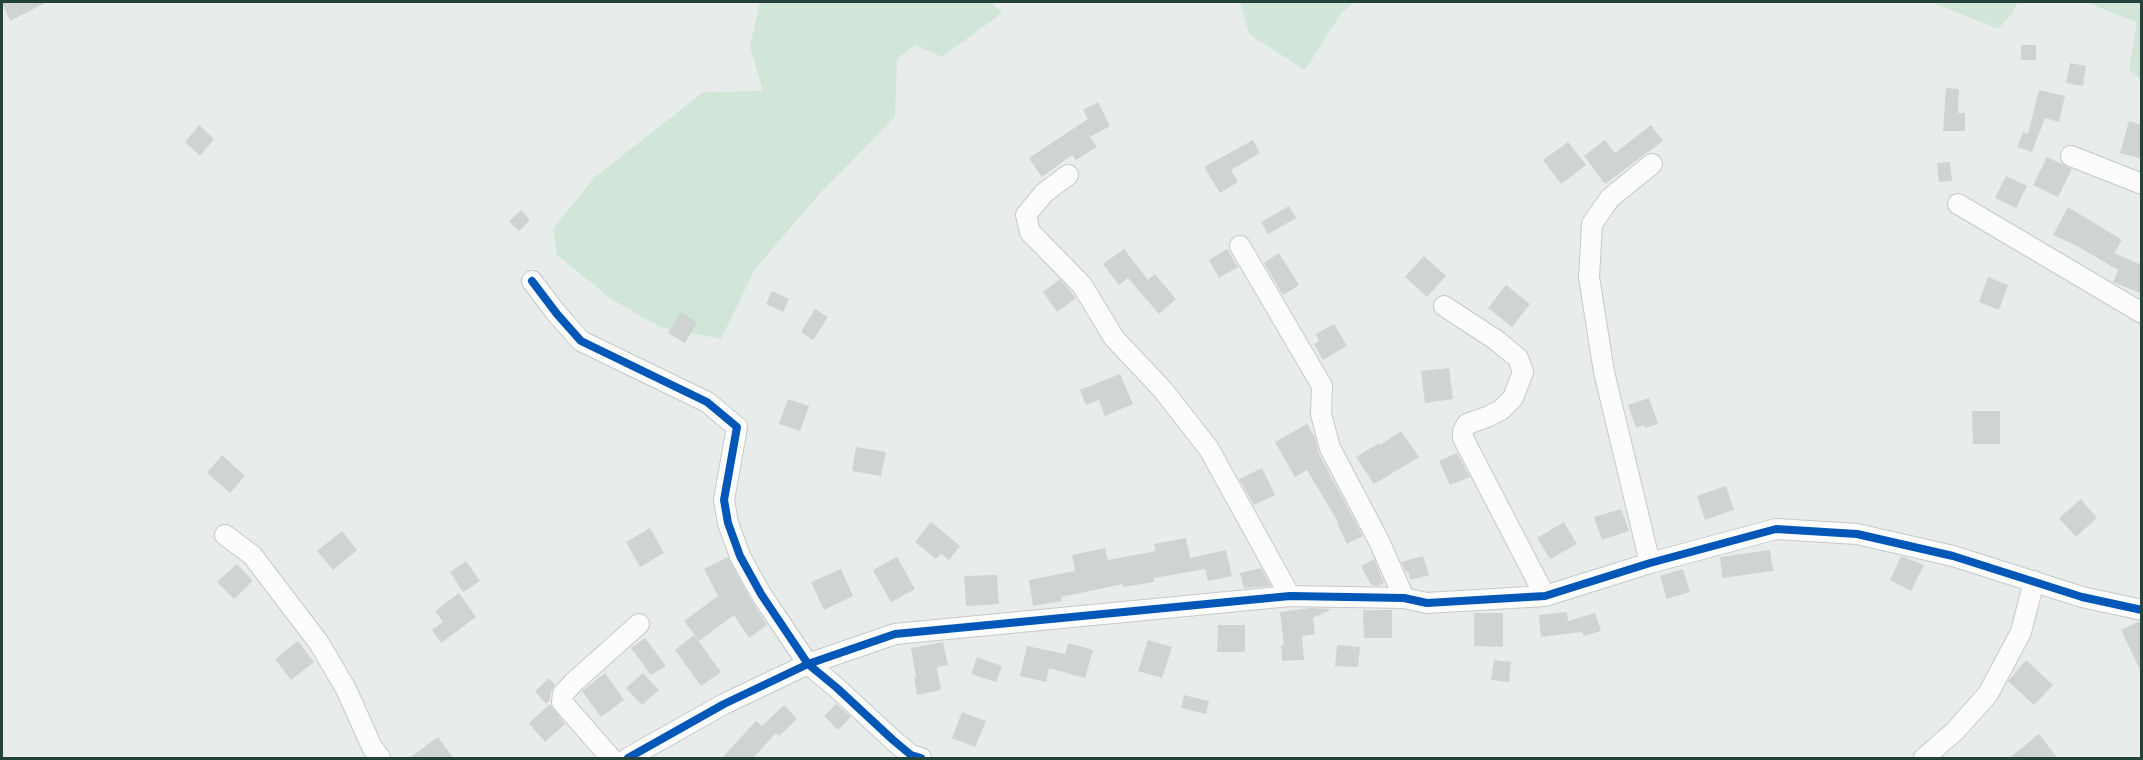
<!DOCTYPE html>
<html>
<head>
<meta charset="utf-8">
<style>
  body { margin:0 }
  #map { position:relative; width:2143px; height:760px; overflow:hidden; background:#e8edeb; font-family:"Titillium Web",sans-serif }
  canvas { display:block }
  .frame { position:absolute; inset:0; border:3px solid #24423a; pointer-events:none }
</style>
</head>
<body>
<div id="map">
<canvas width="2143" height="760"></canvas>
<div class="frame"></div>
</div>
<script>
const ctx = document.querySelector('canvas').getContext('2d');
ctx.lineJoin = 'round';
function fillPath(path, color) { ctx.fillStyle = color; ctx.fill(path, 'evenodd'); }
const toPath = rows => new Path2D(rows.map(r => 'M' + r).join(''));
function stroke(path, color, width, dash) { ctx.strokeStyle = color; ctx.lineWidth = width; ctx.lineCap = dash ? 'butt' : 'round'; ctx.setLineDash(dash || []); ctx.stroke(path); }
fillPath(toPath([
  [760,2,991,2,1002,13,942,57,915,45,897,59,895,117,821,192,755,269,721,339,660,327,611,299,557,255,553,229,594,178,703,92,763,91,750,46],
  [1240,2,1354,2,1340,15,1305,70,1249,34],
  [1937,2,2018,2,2011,15,1998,29,1936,4],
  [2085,2,2141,2,2141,80,2129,70,2137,22]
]), '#d1e6d8');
fillPath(toPath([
  [2,2,47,2,10,21],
  [2021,45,2036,45,2036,60,2021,60],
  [2070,63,2086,66,2083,86,2066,83],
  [1946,88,1959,89,1958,113,1965,113,1965,131,1943,131],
  [2039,90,2065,96,2059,122,2045,118,2032,152,2017,147,2023,132,2028,134],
  [1098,102,1110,126,1090,137,1097,147,1076,160,1072,155,1042,177,1029,158,1088,119,1083,110],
  [2129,121,2142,125,2142,159,2120,153],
  [199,125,214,139,200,156,185,142],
  [1651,125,1663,141,1605,184,1584,156,1605,140,1615,153],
  [1253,140,1260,153,1231,170,1238,182,1220,193,1204,167],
  [1568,142,1586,165,1561,184,1543,160],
  [2047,157,2072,169,2058,197,2033,185],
  [1950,162,1952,181,1939,182,1937,163],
  [2006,176,2027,186,2016,208,1995,198],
  [1289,206,1296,218,1268,234,1261,222],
  [2068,207,2122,240,2114,253,2142,265,2142,294,2113,282,2118,270,2077,246,2053,235],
  [521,210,530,220,519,231,509,221],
  [1124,249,1148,280,1155,274,1176,299,1159,314,1128,278,1119,285,1103,264],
  [1227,249,1238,267,1219,278,1209,260],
  [1279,253,1299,285,1283,295,1264,263],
  [1424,256,1446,276,1427,297,1405,277],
  [1988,277,2008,285,1999,310,1979,302],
  [1060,279,1076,298,1057,312,1043,292],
  [1506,285,1530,304,1512,327,1488,308],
  [772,291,789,299,783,312,766,304],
  [815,309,828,317,813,340,801,332],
  [680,312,697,322,685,343,668,333],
  [1334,324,1347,346,1323,360,1314,344,1319,341,1316,334],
  [1449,368,1453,399,1425,403,1421,371],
  [1120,374,1133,404,1105,416,1099,400,1086,405,1080,390],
  [1649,398,1658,424,1645,428,1644,425,1636,428,1628,405],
  [788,399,809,406,800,431,779,424],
  [1972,411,2000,411,2000,444,1973,444],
  [1307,424,1315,437,1319,454,1363,536,1347,544,1337,523,1338,522,1307,470,1295,477,1275,442],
  [1401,431,1419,457,1374,484,1356,457,1379,443,1380,445],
  [856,447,886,452,881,476,852,471],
  [1457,453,1470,477,1450,485,1439,461],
  [222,455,245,476,230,493,207,473],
  [1262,468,1275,495,1254,505,1239,479],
  [1726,486,1734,510,1705,520,1697,496],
  [2081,499,2097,518,2076,537,2059,518],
  [1621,509,1629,531,1602,540,1594,517],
  [931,522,960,546,949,560,941,554,936,559,915,542],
  [1564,522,1577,544,1550,559,1537,538],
  [650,528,664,553,640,567,626,542],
  [342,531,357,550,333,570,317,551],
  [1186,538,1190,558,1226,550,1232,576,1208,581,1205,569,1154,578,1154,582,1123,587,1123,584,1061,597,1062,601,1033,606,1029,580,1075,571,1072,555,1105,548,1108,560,1156,551,1154,544],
  [1770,550,1773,571,1722,578,1720,557],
  [1423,556,1429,575,1411,580,1408,571,1406,572,1401,562],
  [1901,556,1924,565,1911,591,1890,580],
  [728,557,751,600,767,625,749,638,734,615,699,641,684,621,718,596,704,569],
  [897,557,915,589,891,602,873,570],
  [1374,559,1384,583,1379,586,1371,585,1361,566],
  [466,561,480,581,463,592,450,572],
  [237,564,253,581,234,599,217,582],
  [1261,568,1271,586,1244,588,1240,573],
  [841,569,853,596,824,610,811,582],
  [1683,569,1690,592,1667,599,1660,576],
  [997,575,999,604,966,606,964,576],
  [459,593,476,617,441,643,432,630,443,622,435,611],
  [1310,608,1332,609,1313,618,1315,634,1302,636,1304,660,1282,661,1281,645,1284,645,1280,612],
  [1363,610,1392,610,1392,638,1364,638],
  [1567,612,1568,621,1595,613,1601,631,1584,636,1582,632,1541,637,1539,615],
  [1474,613,1503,613,1503,647,1474,646],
  [2138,622,2142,622,2142,674,2121,630],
  [1218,625,1245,625,1245,652,1217,652],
  [694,635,721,672,701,686,675,650],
  [645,638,666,666,651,675,631,648],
  [1148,640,1172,647,1162,678,1138,671],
  [298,641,314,662,291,680,275,659],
  [943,642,948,665,937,667,941,690,917,695,914,677,916,677,911,648],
  [1068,643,1093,650,1085,678,1049,668,1046,682,1020,676,1027,646,1065,654],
  [1337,645,1360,647,1358,667,1335,666],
  [977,657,1002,666,996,682,971,674],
  [1494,660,1511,662,1509,682,1491,680],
  [2026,660,2053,685,2034,705,2008,681],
  [605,673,624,700,601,717,582,691],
  [643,673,659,690,642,705,626,688],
  [549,678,555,685,551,692,550,700,546,704,535,691],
  [1184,695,1209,701,1206,714,1181,708],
  [550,704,565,724,545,742,529,723],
  [836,704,851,717,838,730,824,716],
  [784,705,797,719,779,736,776,733,752,759,721,759,756,721,762,726],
  [962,712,986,721,975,747,952,738],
  [2039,734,2058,759,2008,759],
  [438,737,454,759,408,759]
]), '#cfd4d2');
const street = toPath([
  [2071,156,2142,184],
  [1068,175,1044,193,1026,215,1030,232,1082,285,1114,338,1163,390,1209,449,1290,596],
  [1958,204,2142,313],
  [1240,246,1322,386,1321,414,1330,448,1379,541,1404,598],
  [532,281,557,314,581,341,707,402,737,427,724,500,728,523,740,556,761,594,808,664,837,688,893,740,911,755,921,758],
  [1444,306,1496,340,1518,358,1523,372,1513,398,1501,410,1487,417,1467,424,1463,431,1463,438,1545,596],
  [225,535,252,555,319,643,346,689,372,747,380,758],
  [1650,563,1604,372,1589,277,1592,224,1610,198,1652,164],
  [611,758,562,702,563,694,574,682,639,624],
  [628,758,724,704,808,664,895,634,1290,596,1404,598,1427,603,1545,596,1650,563,1776,529,1857,534,1953,556,2082,597,2142,610],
  [1924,758,1955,731,1988,694,2021,632,2034,581]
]);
stroke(street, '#c5cac8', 22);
stroke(street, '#fcfcfc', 20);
stroke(toPath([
  [532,281,557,314,581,341,707,402,737,427,724,500,728,523,740,556,761,594,808,664,837,688,893,740,911,755,921,758],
  [628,758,724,704,808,664,895,634,1290,596,1404,598,1427,603,1545,596,1650,563,1776,529,1857,534,1953,556,2082,597,2142,610]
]), '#0057b8', 8);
</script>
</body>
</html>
